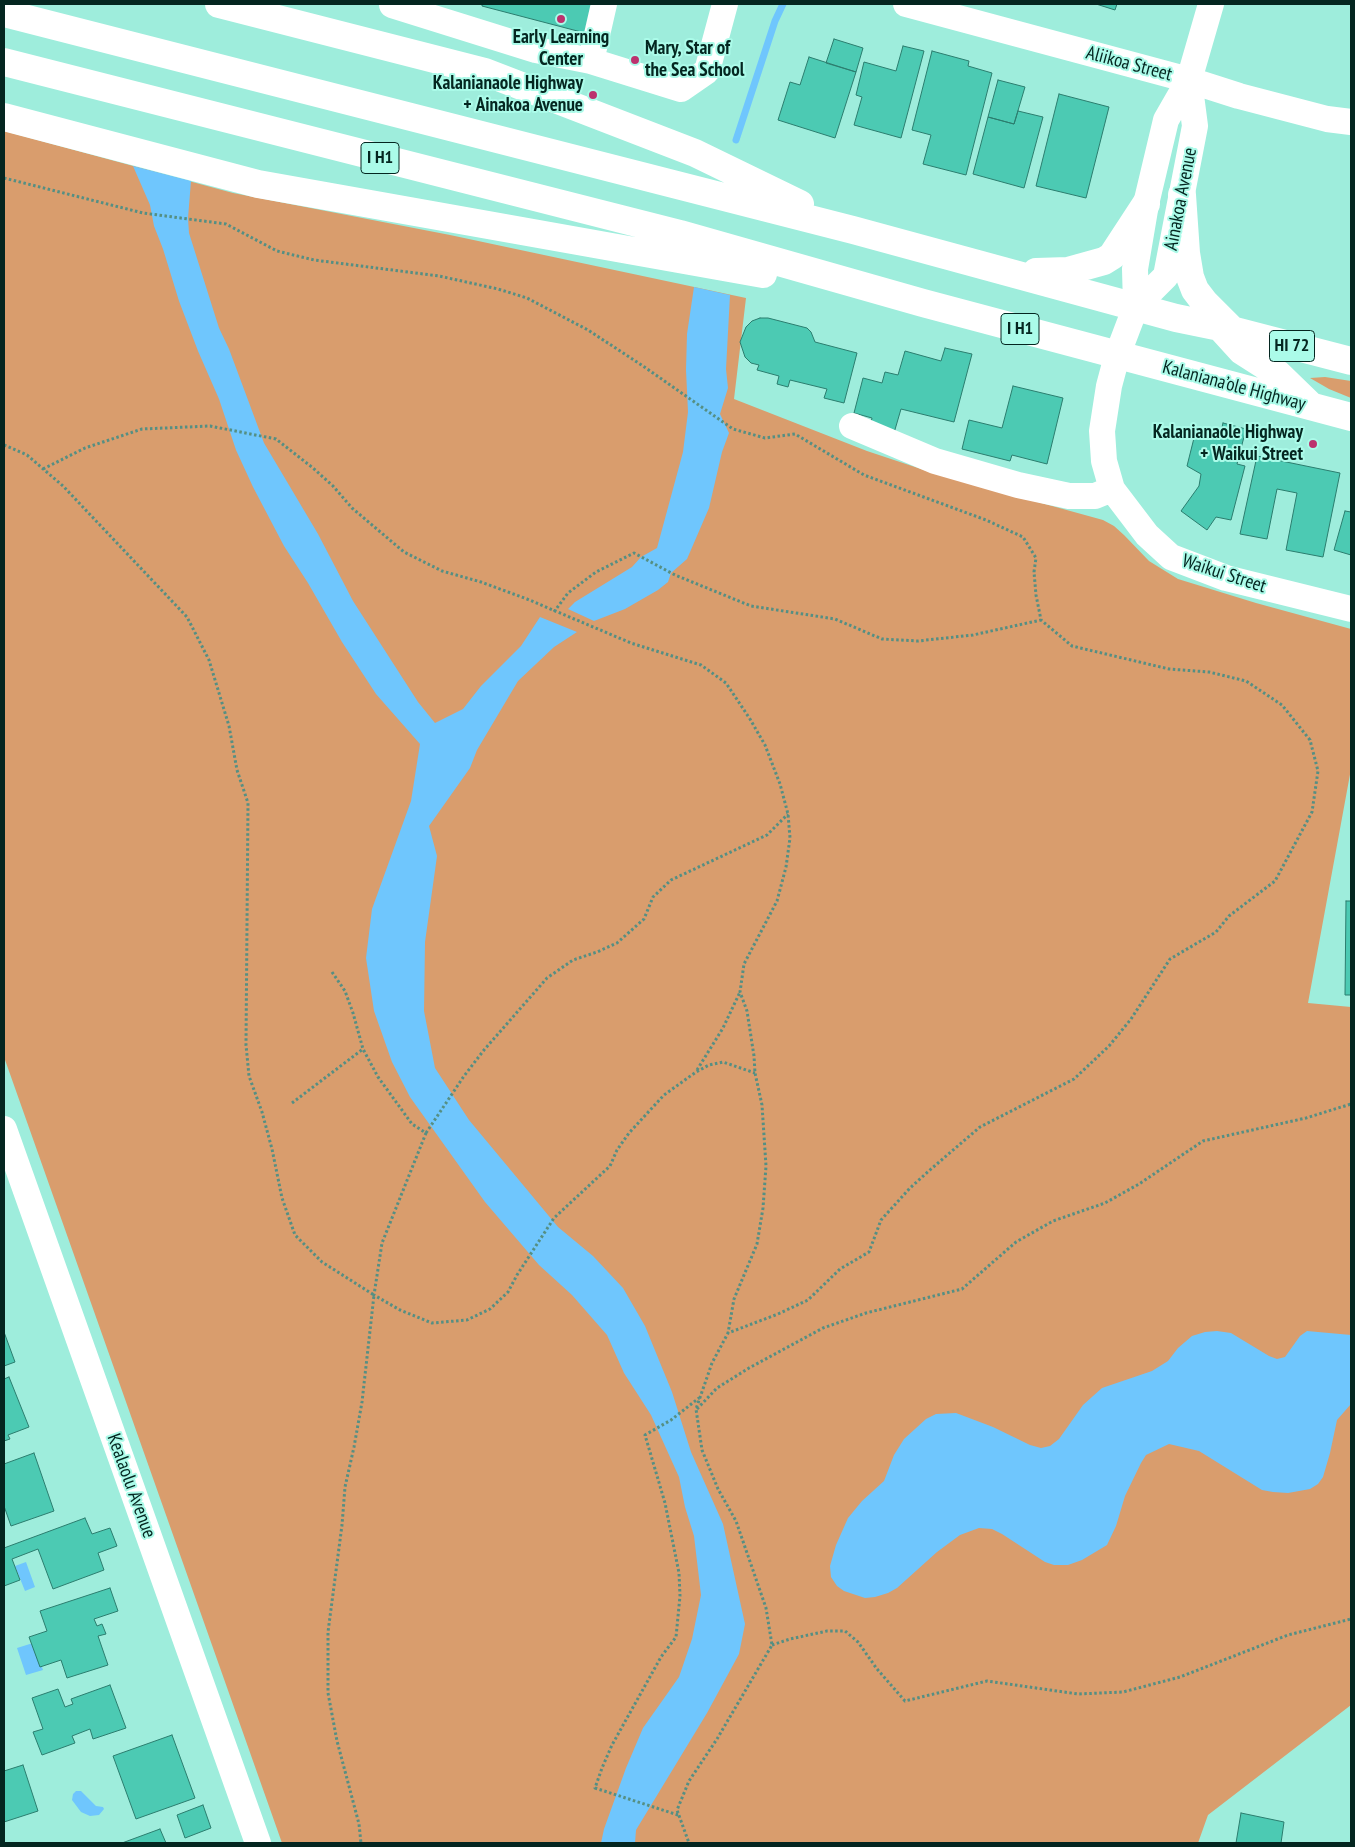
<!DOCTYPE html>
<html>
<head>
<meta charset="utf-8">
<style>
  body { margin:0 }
  #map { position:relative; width:1355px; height:1847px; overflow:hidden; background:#9eeddc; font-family:"PT Sans Narrow",sans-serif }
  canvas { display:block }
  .frame { position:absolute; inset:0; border:5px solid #042620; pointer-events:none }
</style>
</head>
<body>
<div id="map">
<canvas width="1355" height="1847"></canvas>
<div class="frame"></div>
</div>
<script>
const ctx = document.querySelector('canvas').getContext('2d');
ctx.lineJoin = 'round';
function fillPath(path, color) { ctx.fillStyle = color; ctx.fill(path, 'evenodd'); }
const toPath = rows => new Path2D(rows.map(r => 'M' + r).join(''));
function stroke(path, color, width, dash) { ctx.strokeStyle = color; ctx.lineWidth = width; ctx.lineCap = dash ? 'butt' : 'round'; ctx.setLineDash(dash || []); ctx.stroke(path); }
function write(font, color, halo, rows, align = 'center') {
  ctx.font = font + ' "PT Sans Narrow",sans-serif'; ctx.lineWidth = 4; ctx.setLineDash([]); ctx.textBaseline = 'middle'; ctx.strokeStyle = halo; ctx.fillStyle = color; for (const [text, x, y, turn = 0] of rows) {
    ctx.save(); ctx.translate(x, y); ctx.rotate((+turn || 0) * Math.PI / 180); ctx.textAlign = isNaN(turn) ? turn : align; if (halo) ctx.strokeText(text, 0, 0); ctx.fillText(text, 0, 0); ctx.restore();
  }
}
fillPath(toPath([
  [4,131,233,193,450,235,746,298,734,399,867,451,936,474,1103,520,1114,526,1124,535,1149,561,1178,579,1256,603,1351,629,1351,769,1308,1003,1351,1007,1351,1705,1208,1815,1198,1843,282,1843,4,1057],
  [1325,377,1351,381,1351,398,1329,389,1310,378]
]), '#d99d6d');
fillPath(toPath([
  [133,166,191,181,188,218,189,233,219,328,229,349,264,443,318,534,353,601,418,702,435,723,463,709,481,686,521,646,540,617,577,632,554,647,518,681,477,750,470,768,429,826,437,856,425,942,424,1011,435,1068,469,1120,558,1227,593,1256,623,1288,645,1326,672,1392,691,1452,723,1524,745,1624,739,1654,707,1713,636,1830,635,1843,601,1843,604,1829,626,1768,643,1728,679,1677,692,1639,701,1595,694,1536,685,1507,679,1477,651,1415,624,1373,607,1335,572,1295,539,1265,485,1202,410,1097,392,1062,374,1011,366,958,372,909,411,801,420,744,376,694,342,642,308,583,284,546,253,487,236,450,219,399,198,351,179,301,163,249,154,226,150,205],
  [694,287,730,295,726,369,728,388,720,414,729,433,722,452,709,508,687,559,671,573,668,582,658,590,625,609,594,621,568,609,575,602,632,567,641,557,657,548,683,452,688,412,686,370,687,334],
  [1217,1331,1231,1333,1269,1356,1277,1359,1285,1357,1300,1336,1307,1331,1351,1335,1351,1404,1337,1420,1330,1453,1323,1477,1318,1484,1310,1489,1288,1493,1273,1492,1262,1490,1199,1451,1169,1444,1146,1455,1141,1463,1125,1496,1116,1526,1107,1545,1082,1560,1068,1565,1054,1565,1045,1562,1002,1534,992,1529,979,1528,960,1535,937,1552,897,1588,888,1593,875,1597,865,1598,844,1591,837,1586,831,1577,830,1566,836,1545,848,1518,862,1501,884,1481,894,1455,904,1439,926,1419,936,1414,956,1413,993,1427,1030,1445,1041,1448,1050,1446,1059,1439,1083,1405,1102,1388,1152,1371,1168,1361,1178,1348,1192,1336,1205,1332],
  [26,1562,35,1587,25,1591,15,1566],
  [33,1643,43,1670,26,1675,17,1648],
  [76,1791,81,1791,96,1806,103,1807,104,1809,99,1815,90,1816,81,1812,72,1800,73,1794]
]), '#6fc6fd');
stroke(toPath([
  [736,140,775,21,783,4]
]), '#6fc6fd', 7);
const building = toPath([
  [482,4,592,4,585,33,482,6,482,4],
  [1096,4,1117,4,1115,10,1096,4],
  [834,39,863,48,856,72,826,63,834,39],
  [903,46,924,51,901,138,854,125,862,97,856,95,864,62,896,71,903,46],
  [932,51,969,61,968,66,992,73,966,175,923,164,931,135,912,130,932,51],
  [809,57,856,72,835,138,778,120,790,82,800,85,809,57],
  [998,80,1025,87,1014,124,988,117,998,80],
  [1059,94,1109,107,1086,198,1036,186,1059,94],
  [1018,111,1043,117,1024,188,973,174,988,117,1014,124,1018,111],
  [760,318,768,318,807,328,811,332,815,342,857,353,844,403,824,398,827,389,790,380,788,387,777,384,779,376,757,370,759,365,751,363,745,357,740,342,746,327,752,321,760,318],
  [945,348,972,354,954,422,901,409,894,433,870,427,872,418,854,413,863,378,882,383,885,372,898,375,905,351,941,361,945,348],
  [1013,386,1063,398,1047,464,1012,455,1010,461,962,449,969,420,1002,428,1013,386],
  [1223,423,1246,429,1237,464,1245,466,1231,520,1216,517,1207,530,1181,511,1199,486,1201,474,1187,466,1196,430,1220,436,1223,423],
  [1257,456,1340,473,1323,557,1286,550,1297,493,1277,489,1267,539,1240,534,1257,456],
  [1345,511,1351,512,1351,555,1334,550,1345,511],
  [1346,901,1351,901,1351,995,1345,995,1346,901],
  [4,1332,15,1362,4,1366,4,1332],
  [9,1377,29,1427,8,1435,10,1439,4,1441,4,1379,9,1377],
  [34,1453,54,1511,11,1526,4,1506,4,1464,34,1453],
  [85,1518,92,1534,110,1528,117,1546,98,1553,104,1570,53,1589,38,1549,12,1559,20,1580,4,1586,4,1548,85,1518],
  [110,1588,118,1611,94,1619,97,1626,102,1624,106,1634,98,1636,108,1665,67,1678,61,1660,40,1667,29,1637,47,1631,40,1611,110,1588],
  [110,1685,126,1728,93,1739,90,1729,72,1736,75,1743,42,1755,33,1732,43,1729,32,1698,58,1689,65,1707,73,1704,71,1699,110,1685],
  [172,1735,195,1798,136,1819,113,1756,172,1735],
  [23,1765,38,1811,4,1822,4,1771,23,1765],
  [203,1805,211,1828,185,1838,177,1815,203,1805],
  [1241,1813,1284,1822,1281,1843,1236,1843,1241,1813],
  [160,1829,166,1843,122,1843,160,1829]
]);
fillPath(building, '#4ccab3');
stroke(building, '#2b7d6e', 1);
stroke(toPath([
  [4,178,143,213,226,224,277,251,314,260,439,276,498,289,527,298,588,330,643,366,733,429,765,438,795,434,864,475,986,520,1023,537,1036,558,1034,572,1036,595,1041,620,1072,646,1169,669,1209,672,1246,681,1282,705,1310,740,1318,771,1312,812,1275,881,1229,916,1216,932,1170,959,1131,1019,1109,1046,1074,1079,980,1127,931,1169,910,1188,881,1220,869,1252,840,1269,808,1300,778,1314,728,1333,712,1363,696,1409,702,1450,718,1489,736,1521,766,1608,772,1645,717,1739,689,1781,677,1810,689,1843],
  [4,445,27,455,63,486,187,617,209,660,229,726,237,770,248,803,246,1045,249,1076,262,1112,272,1149,282,1198,295,1235,322,1262,374,1295,362,1402,354,1447,345,1487,342,1525,328,1632,328,1693,337,1741,359,1824,361,1843],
  [43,469,85,448,142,429,210,426,276,439,313,468,333,486,352,508,404,552,442,571,481,582,527,599,631,643,701,665,726,683,750,719,765,745,780,784,788,814,790,838,786,867,777,901,744,964,740,992,747,1011,754,1056,755,1073,762,1105,766,1166,763,1208,757,1244,734,1299,728,1333],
  [554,612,568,593,596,572,634,553,675,575,751,606,835,619,882,639,918,641,973,635,1041,620],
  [332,972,345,991,353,1013,363,1049,378,1077,412,1124,426,1133,382,1243,374,1295,400,1310,432,1323,467,1320,490,1309,508,1292,517,1275,554,1218,610,1166,617,1150,629,1133,664,1095,696,1072,709,1065,723,1062,755,1073],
  [697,1070,723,1028,740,992],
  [292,1103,363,1049],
  [426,1133,464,1076,484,1050,547,978,573,960,597,952,617,943,644,919,653,897,671,880,767,835,788,814],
  [697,1409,717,1388,749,1368,823,1328,866,1313,962,1289,1016,1242,1053,1221,1105,1203,1139,1184,1203,1141,1306,1118,1351,1104],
  [772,1645,790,1639,827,1631,845,1631,858,1642,877,1669,905,1701,987,1681,1078,1694,1123,1692,1180,1677,1288,1635,1351,1619],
  [678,1815,595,1788,602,1768,612,1745,661,1657,676,1637,680,1596,679,1573,665,1503,645,1435,671,1420,699,1398]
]), '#558f83', 3, [2.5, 2.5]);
stroke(toPath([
  [906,4,1189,80,1239,96,1327,119,1351,122],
  [1211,4,1189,80,1166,120,1146,204,1135,269,1136,306,1117,356,1109,386,1102,431,1104,461,1112,489,1147,535,1171,557,1226,578,1351,609],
  [392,5,536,50,591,61,681,89,707,71,725,4],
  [591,61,604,4],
  [1136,306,1166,276,1195,126,1189,80],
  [852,426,935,461,1018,485,1069,496,1095,496,1112,489],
  [4,1129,258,1843]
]), '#fff', 26);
stroke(toPath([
  [219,4,485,72,695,153,800,204],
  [4,13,853,230,1176,318,1220,327,1351,361],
  [4,62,680,234,923,303,1351,417],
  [4,117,258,184,763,274],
  [1182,195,1186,253,1190,277,1195,290,1205,303,1232,330],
  [1036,272,1068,271,1104,261,1112,256,1146,204],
  [1221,328,1242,351,1278,374,1311,406]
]), '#fff', 28);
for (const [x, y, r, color] of [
  [561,19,5,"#bc326e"],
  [635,60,5,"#bc326e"],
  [593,95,5,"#bc326e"],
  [1313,444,5,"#bc326e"]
]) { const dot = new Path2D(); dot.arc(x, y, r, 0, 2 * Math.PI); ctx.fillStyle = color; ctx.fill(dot); stroke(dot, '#abfbe9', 2); }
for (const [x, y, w] of [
  [380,158,38],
  [1020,329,38],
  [1292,346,45]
]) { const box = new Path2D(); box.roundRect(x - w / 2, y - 15.5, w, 31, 4); ctx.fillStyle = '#abfbe9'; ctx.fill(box); stroke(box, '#042620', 1); }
write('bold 18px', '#042620', null, [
  ["I H1",380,158],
  ["I H1",1020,329],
  ["HI 72",1292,346]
]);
write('bold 19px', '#042620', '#abfbe9', [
  ["Early Learning",561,38,"center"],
  ["Center",561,60,"center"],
  ["Mary, Star of",645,49,"left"],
  ["the Sea School",645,71,"left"],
  ["Kalanianaole Highway",583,84],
  ["+ Ainakoa Avenue",583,106],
  ["Kalanianaole Highway",1303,433],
  ["+ Waikui Street",1303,455]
], 'right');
write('19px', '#042620', '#abfbe9', [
  ["Aliikoa Street",1129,64,15],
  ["Ainakoa Avenue",1181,199,-79],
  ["Kalaniana’ole Highway",1234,386,15],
  ["Waikui Street",1224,574,18],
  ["Kealaolu Avenue",131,1486,70]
]);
</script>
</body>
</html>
